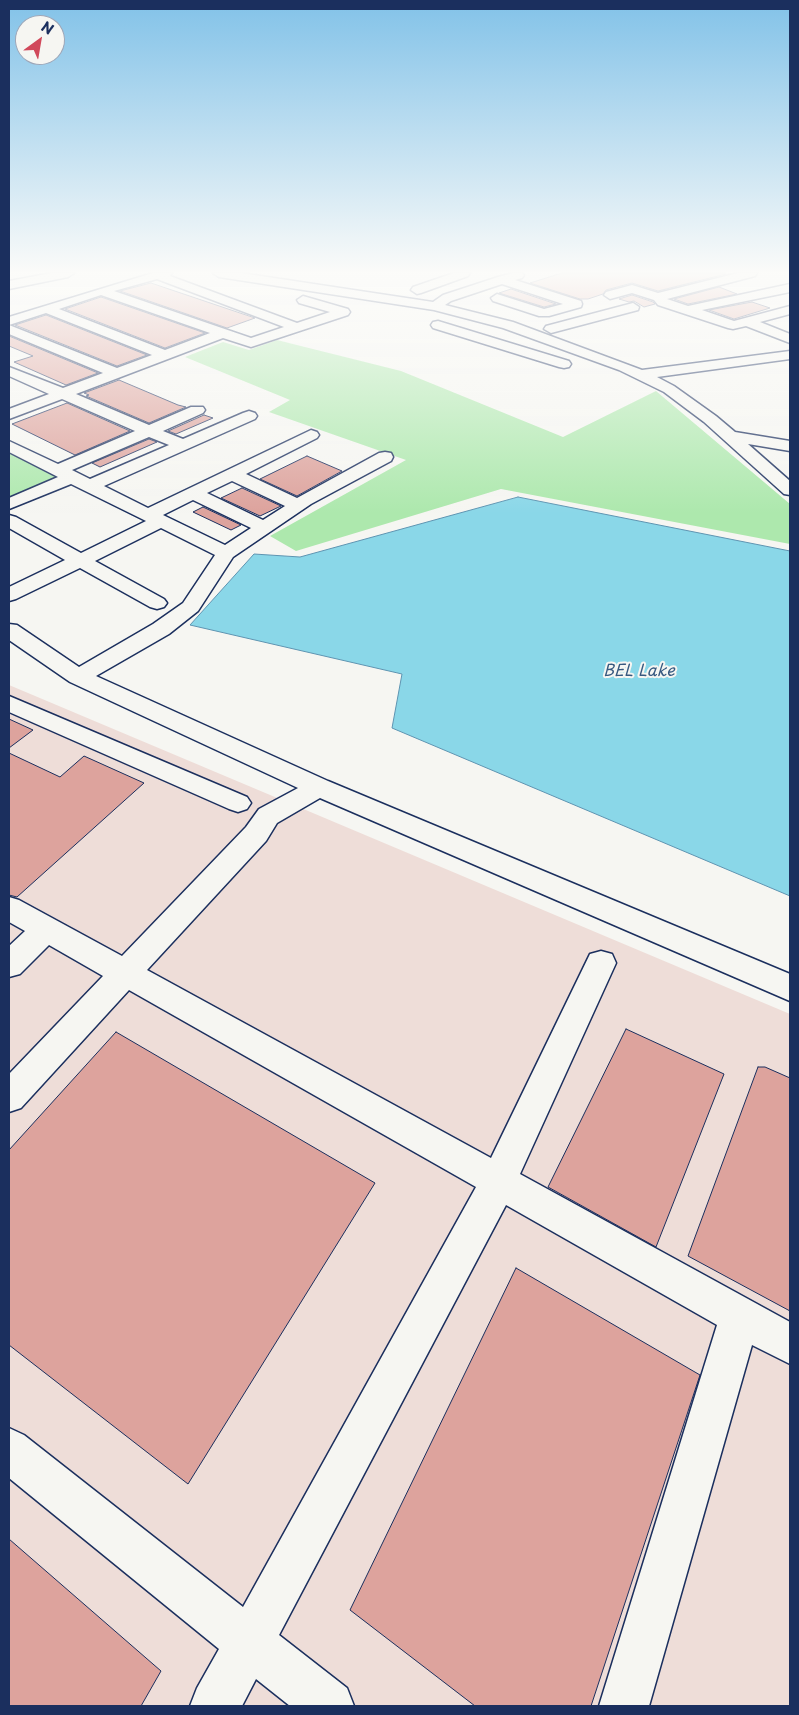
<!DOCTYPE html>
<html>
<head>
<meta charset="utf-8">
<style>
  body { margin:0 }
  #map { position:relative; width:799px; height:1715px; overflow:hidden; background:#f6f6f2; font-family:"Playpen Sans",sans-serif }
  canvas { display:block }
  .frame { position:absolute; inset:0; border:10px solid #1b2f5e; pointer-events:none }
  .north { position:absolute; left:15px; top:15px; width:50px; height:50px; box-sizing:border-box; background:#f6f6f2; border:1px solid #9ea6b7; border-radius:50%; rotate:32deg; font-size:14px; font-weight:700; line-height:20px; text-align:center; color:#1b2f5e }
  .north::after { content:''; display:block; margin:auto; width:18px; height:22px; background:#d1495b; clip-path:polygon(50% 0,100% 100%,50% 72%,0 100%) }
</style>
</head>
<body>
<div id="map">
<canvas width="799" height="1715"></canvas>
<div class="frame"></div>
<div class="north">N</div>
</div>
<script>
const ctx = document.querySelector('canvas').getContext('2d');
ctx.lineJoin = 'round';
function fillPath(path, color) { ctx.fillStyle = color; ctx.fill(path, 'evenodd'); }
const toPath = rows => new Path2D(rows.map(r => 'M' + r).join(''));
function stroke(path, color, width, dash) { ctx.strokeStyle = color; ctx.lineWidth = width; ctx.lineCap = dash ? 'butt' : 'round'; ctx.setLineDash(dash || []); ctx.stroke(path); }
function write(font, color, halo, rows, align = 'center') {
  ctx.font = font + ' "Playpen Sans",sans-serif'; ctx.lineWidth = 4; ctx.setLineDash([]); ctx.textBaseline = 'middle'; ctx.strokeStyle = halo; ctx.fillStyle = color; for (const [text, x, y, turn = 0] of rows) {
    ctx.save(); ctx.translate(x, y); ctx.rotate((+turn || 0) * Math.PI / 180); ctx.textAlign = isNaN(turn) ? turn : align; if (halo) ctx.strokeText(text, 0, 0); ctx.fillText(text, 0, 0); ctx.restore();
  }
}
fillPath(toPath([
  [9,685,790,1014,790,1706,9,1706]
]), '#eeddd8');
fillPath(toPath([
  [277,340,401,371,563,437,656,391,790,504,790,544,501,489,296,551,270,536,406,460,269,412,290,400,185,357,223,342,249,350],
  [9,453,59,477,9,500]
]), '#ade8ad');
const water = toPath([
  [518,497,790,551,790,896,392,728,402,674,190,625,254,554,300,557,518,497]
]);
fillPath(water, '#8ad7e8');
stroke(water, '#5e94b1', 1);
const building = toPath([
  [562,273,726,273,726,274,658,291,632,283,606,290,603,294,588,299,580,299,530,283,562,273],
  [151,283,240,313,255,318,227,328,120,291,151,283],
  [719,287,737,294,688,304,674,299,719,287],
  [511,289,556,304,544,307,499,293,511,289],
  [632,295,653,302,655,304,644,307,634,301,629,302,619,299,632,295],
  [101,297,205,333,165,348,65,309,101,297],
  [752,302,770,308,734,319,709,310,752,302],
  [46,315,147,355,117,366,15,325,46,315],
  [9,336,98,373,66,385,14,362,33,356,9,346,9,336],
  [119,380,178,405,186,407,149,423,86,396,89,395,84,393,119,380],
  [67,403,130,431,75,455,12,424,67,403],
  [204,415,213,418,176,434,168,431,204,415],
  [149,439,157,442,100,467,92,463,149,439],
  [307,456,342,471,297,496,260,479,307,456],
  [242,488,281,506,260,516,221,498,242,488],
  [203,507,241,525,231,530,193,512,203,507],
  [9,719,33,730,9,748,9,719],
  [9,753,60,777,84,756,144,783,17,897,9,895,9,753],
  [626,1029,724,1074,656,1247,548,1187,626,1029],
  [116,1032,375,1183,188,1484,9,1345,9,1150,116,1032],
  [758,1067,765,1067,790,1078,790,1311,688,1256,758,1067],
  [516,1268,700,1375,591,1706,475,1706,350,1610,516,1268],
  [9,1539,161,1671,141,1706,9,1706,9,1539]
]);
fillPath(building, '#dda39d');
stroke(building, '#1b2f5e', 1);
const minor = toPath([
  [153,273,172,273,170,276,297,323,330,312,299,303,297,300,303,296,348,309,350,312,348,315,251,347,223,338,76,394,149,425,191,407,203,407,205,410,203,413,163,431,183,439,243,413,249,411,255,413,257,416,255,419,104,486,148,508,311,430,317,432,319,435,317,438,246,474,297,498,379,453,385,452,391,453,393,457,391,461,311,504,233,557,198,611,169,634,96,676,328,781,790,974,790,1001,320,798,277,823,266,841,147,970,491,1158,590,954,601,951,612,954,616,963,520,1174,790,1322,790,1364,752,1345,649,1706,599,1706,717,1325,506,1205,279,1635,347,1688,354,1706,290,1706,256,1679,242,1706,190,1706,197,1688,219,1649,9,1478,9,1428,24,1435,243,1607,476,1187,129,990,21,1108,9,1112,9,1074,103,976,49,945,20,974,9,977,9,946,25,931,9,922,9,897,19,900,122,956,246,827,259,809,298,788,70,682,9,640,9,624,17,625,79,667,153,624,183,603,215,555,161,528,95,561,164,599,167,603,164,607,157,609,150,607,80,568,16,599,9,601,9,587,65,560,9,528,9,515,16,517,81,553,146,521,71,484,9,509,9,498,58,477,9,452,9,441,58,464,135,431,62,399,9,419,9,409,49,394,9,376,9,367,63,388,103,373,9,334,9,317,153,273],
  [157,279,284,327,251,338,114,291,157,279],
  [101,295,210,333,165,350,59,309,101,295],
  [46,313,152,355,117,368,9,325,46,313],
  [149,437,169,445,90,479,72,470,149,437],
  [232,481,285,506,263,520,207,493,232,481],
  [193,500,251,528,225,545,163,515,193,500],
  [213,273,241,273,433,302,443,295,498,277,513,273,522,273,524,275,522,278,515,280,581,301,582,304,581,307,549,316,539,316,493,301,491,298,497,294,544,309,563,304,502,284,451,301,445,305,513,322,642,370,790,351,790,359,657,377,674,386,716,416,735,432,790,441,790,451,748,444,790,481,790,495,784,494,704,422,664,392,619,370,503,328,434,310,219,277,213,273],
  [454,273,470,273,468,276,421,293,417,294,411,290,413,287,454,273],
  [738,273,757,273,755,276,667,299,688,306,790,284,790,292,702,310,734,321,790,306,790,314,760,322,790,334,790,343,746,326,733,329,728,328,658,305,654,300,632,293,610,299,604,295,606,292,632,285,658,293,738,273],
  [633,303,639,307,638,310,551,333,544,329,546,326,633,303],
  [438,321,569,361,571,364,569,367,564,368,559,367,433,328,431,325,433,322,438,321],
  [9,696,247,797,251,803,247,809,238,812,229,809,9,712,9,696]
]);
const major = toPath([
  [52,273,74,273,68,277,9,289,9,281,52,273]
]);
stroke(minor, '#1b2f5e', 3);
stroke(major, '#1b2f5e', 3);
fillPath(minor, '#f6f6f2');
fillPath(major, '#f6f6f2');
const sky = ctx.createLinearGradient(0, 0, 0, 513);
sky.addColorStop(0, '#82c2e8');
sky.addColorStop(0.53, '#fbfbf9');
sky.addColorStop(1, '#fbfbf900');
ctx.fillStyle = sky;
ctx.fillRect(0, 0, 799, 513);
write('italic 16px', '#375980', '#f6f6f2', [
  ["BEL Lake",639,672]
]);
</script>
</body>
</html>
